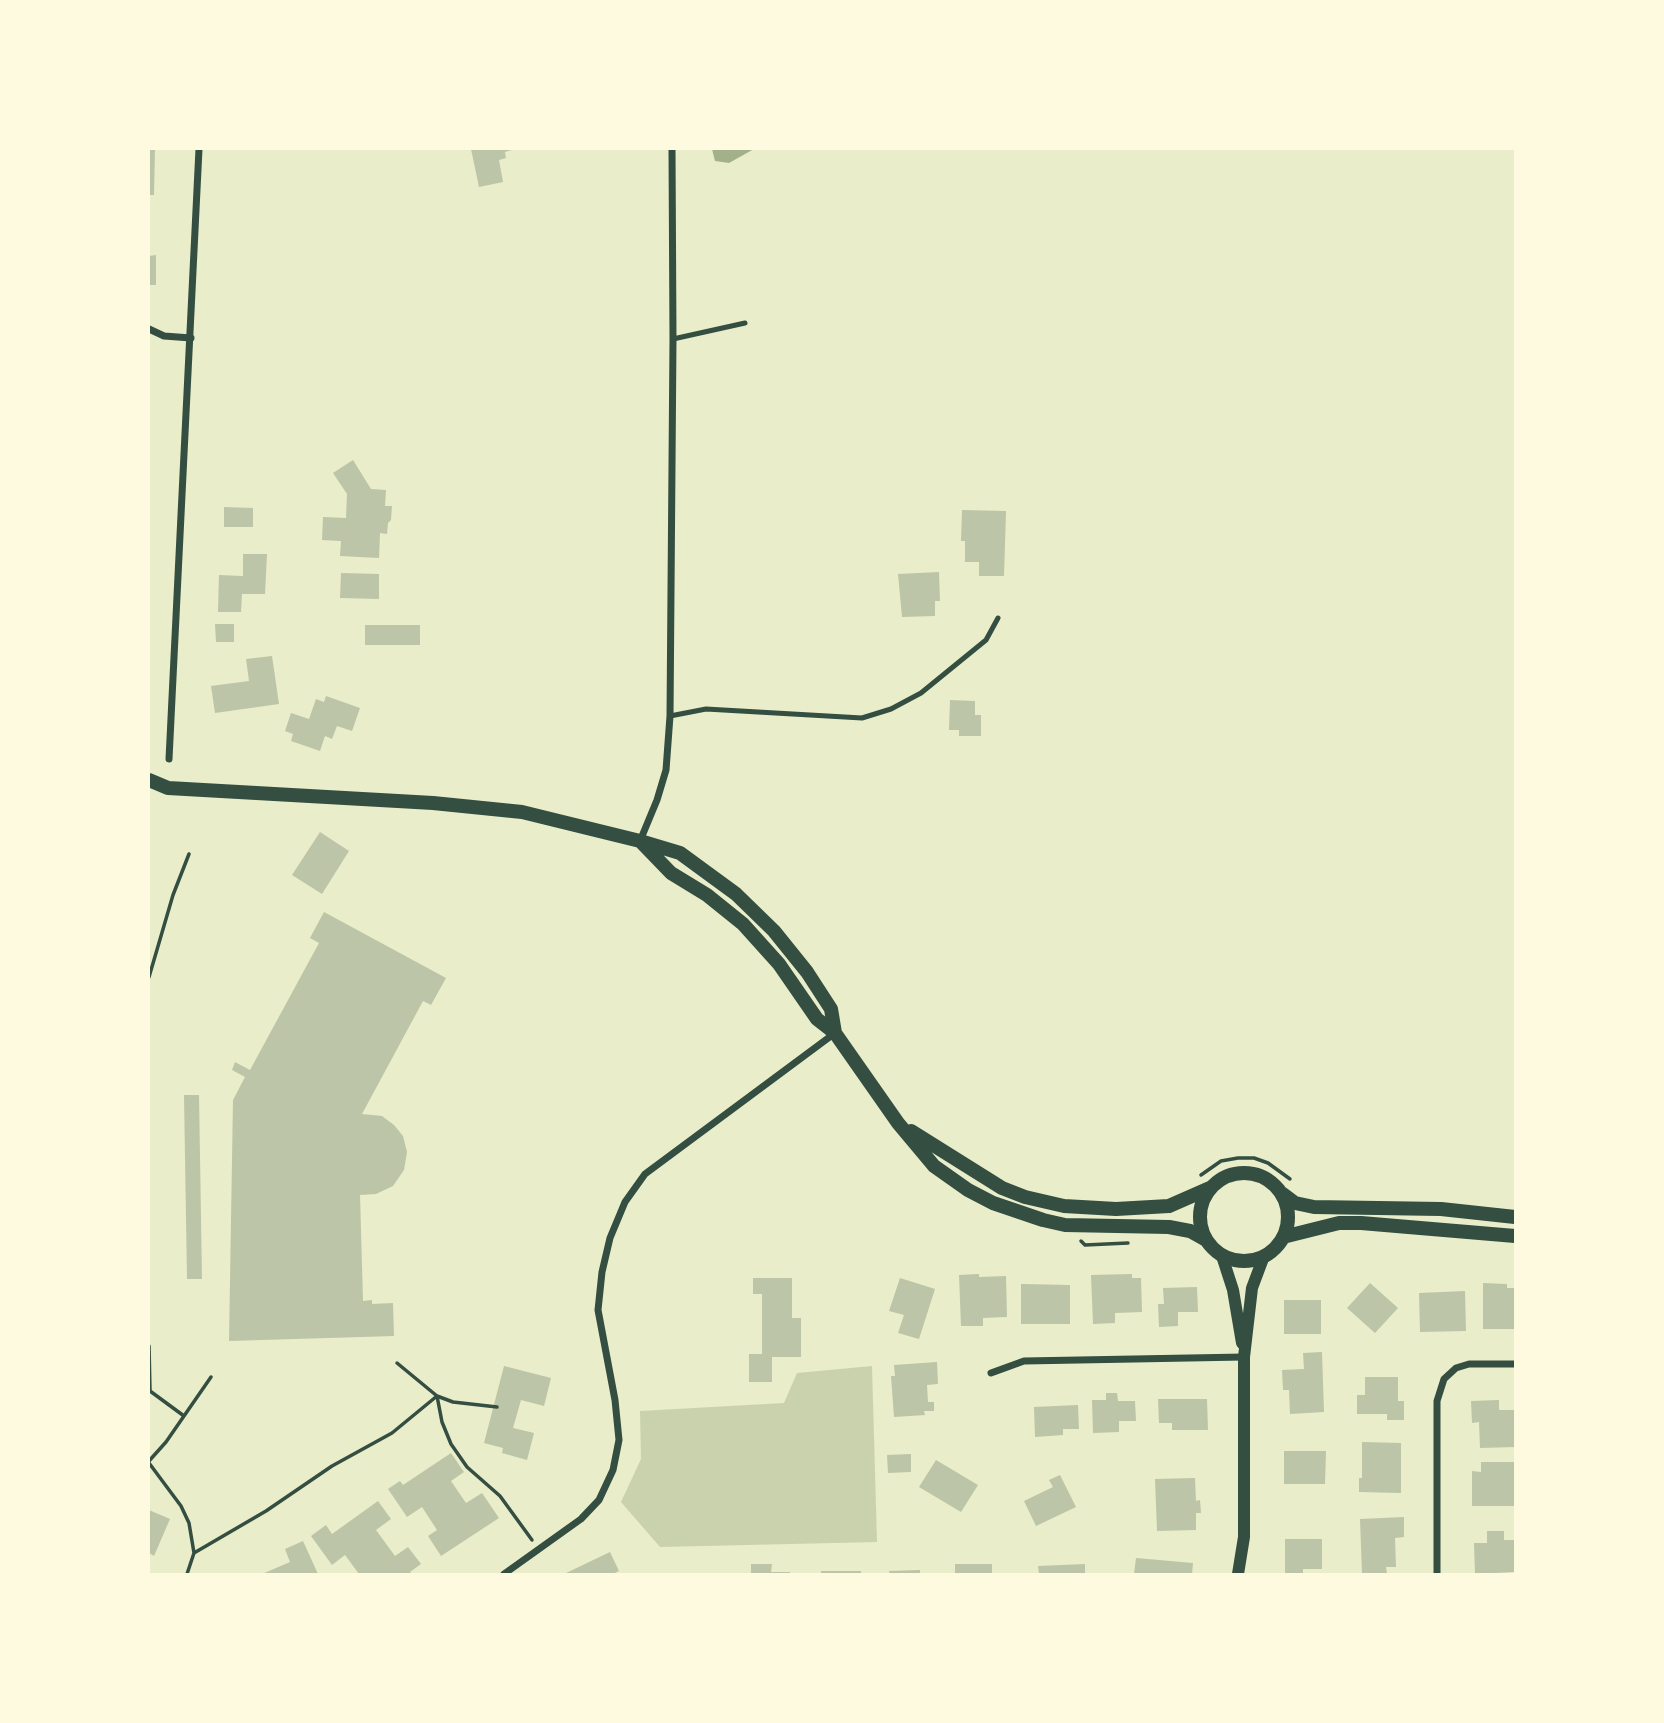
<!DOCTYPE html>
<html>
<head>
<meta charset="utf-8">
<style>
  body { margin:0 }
  #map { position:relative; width:1664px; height:1723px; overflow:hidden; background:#e9edc9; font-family:Figtree,sans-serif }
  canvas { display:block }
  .frame { position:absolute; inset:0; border:150px solid #fefae0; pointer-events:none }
</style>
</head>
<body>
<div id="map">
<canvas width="1664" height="1723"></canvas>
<div class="frame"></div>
</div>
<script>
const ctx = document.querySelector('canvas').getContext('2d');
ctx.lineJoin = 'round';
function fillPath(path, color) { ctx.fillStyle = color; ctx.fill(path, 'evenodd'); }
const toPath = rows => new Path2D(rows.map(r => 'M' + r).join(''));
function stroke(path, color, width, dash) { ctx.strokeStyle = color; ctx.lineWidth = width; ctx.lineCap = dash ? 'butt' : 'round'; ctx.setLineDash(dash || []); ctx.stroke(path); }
fillPath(toPath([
  [872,1366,877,1542,660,1547,621,1502,641,1459,640,1411,784,1403,797,1373]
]), '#cad2ad');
fillPath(toPath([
  [712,149,754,149,729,163,715,161]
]), '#a3b18a');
fillPath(toPath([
  [149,149,155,149,154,195,149,195],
  [471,149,515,149,505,152,506,158,499,160,503,182,479,187],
  [156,255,156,285,149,285,149,256],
  [353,460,371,489,386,490,385,506,392,506,391,520,388,523,387,534,380,533,379,558,340,556,341,541,322,540,323,517,346,518,347,494,333,473],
  [224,507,253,508,253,527,224,527],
  [962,510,1006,511,1004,576,979,576,979,562,965,562,965,541,961,541],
  [243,554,267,554,265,594,242,594,241,612,218,612,219,575,243,576],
  [939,572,940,601,935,601,935,616,902,617,898,574],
  [341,573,379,574,379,599,340,598],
  [215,624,234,624,234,642,216,642],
  [365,625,420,625,420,645,365,645],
  [272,656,279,704,215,713,211,686,249,681,246,659],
  [326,696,360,708,352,731,337,726,332,739,325,736,320,751,291,741,293,734,285,731,291,713,309,719,316,699,324,702],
  [950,700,975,701,975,715,981,715,981,736,959,736,959,730,949,730],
  [320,832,349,851,322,894,292,875],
  [324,912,446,978,431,1005,423,1001,362,1114,382,1116,394,1125,403,1136,407,1152,404,1170,393,1186,376,1194,360,1195,363,1301,372,1300,372,1304,393,1303,394,1336,229,1341,233,1100,245,1077,232,1070,235,1062,250,1070,319,943,310,938],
  [184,1095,199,1095,202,1279,187,1279],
  [979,1274,979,1277,1006,1276,1007,1317,983,1318,983,1326,961,1326,959,1275],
  [1132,1274,1132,1278,1141,1278,1142,1312,1115,1313,1115,1323,1093,1324,1091,1275],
  [753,1278,792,1278,792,1318,801,1318,801,1357,772,1357,772,1382,749,1382,749,1354,762,1354,762,1294,753,1294],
  [900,1278,935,1289,919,1339,898,1333,904,1315,889,1311],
  [1370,1283,1398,1308,1375,1333,1347,1308],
  [1483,1283,1507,1284,1507,1288,1515,1288,1515,1329,1483,1329],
  [1021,1284,1070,1285,1070,1324,1021,1324],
  [1197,1287,1198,1312,1178,1312,1178,1326,1159,1327,1158,1304,1164,1304,1163,1288],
  [1465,1291,1466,1331,1420,1332,1419,1293],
  [1284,1300,1321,1300,1321,1334,1284,1334],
  [1322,1352,1324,1412,1290,1414,1289,1390,1283,1390,1282,1370,1304,1369,1303,1353],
  [937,1362,938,1384,927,1385,928,1402,934,1402,934,1411,924,1411,925,1415,894,1417,891,1376,895,1376,894,1365],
  [504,1366,551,1378,544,1406,521,1400,513,1428,534,1433,527,1460,502,1453,503,1448,484,1443],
  [1365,1377,1398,1377,1398,1401,1404,1401,1404,1420,1387,1420,1387,1414,1357,1414,1357,1395,1365,1395],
  [1106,1393,1117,1393,1118,1401,1135,1401,1136,1421,1119,1421,1119,1432,1093,1433,1092,1400,1106,1400],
  [1158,1399,1207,1399,1208,1430,1172,1430,1172,1423,1159,1423],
  [1499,1400,1499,1410,1514,1410,1515,1447,1480,1448,1479,1422,1472,1423,1471,1401],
  [1078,1405,1079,1429,1063,1429,1063,1435,1035,1437,1034,1407],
  [1362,1442,1401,1443,1401,1493,1359,1492,1359,1478,1362,1478],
  [1284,1451,1326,1451,1325,1484,1284,1484],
  [451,1453,464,1472,451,1481,466,1503,482,1493,499,1518,441,1556,428,1536,437,1530,422,1507,407,1517,388,1489,400,1481,403,1485],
  [911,1454,911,1472,888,1473,887,1455],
  [936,1460,978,1485,961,1512,919,1487],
  [1481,1462,1515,1462,1514,1506,1472,1506,1472,1471,1481,1472],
  [1060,1475,1076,1507,1036,1526,1024,1501,1053,1487,1049,1480],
  [1195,1478,1196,1501,1200,1500,1201,1513,1196,1513,1196,1530,1157,1531,1155,1479],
  [378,1501,391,1519,376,1530,395,1556,408,1547,421,1564,410,1572,412,1574,359,1574,345,1555,332,1565,311,1536,326,1525,332,1534],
  [149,1510,170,1519,154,1556,149,1553],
  [1404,1517,1404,1537,1395,1538,1396,1567,1386,1567,1387,1574,1362,1574,1360,1519],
  [1487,1531,1504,1531,1504,1540,1515,1540,1515,1572,1475,1574,1474,1543,1487,1543],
  [1285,1539,1322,1539,1322,1569,1303,1569,1303,1574,1285,1574],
  [303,1541,318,1574,262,1574,290,1562,285,1549],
  [610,1552,619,1571,613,1574,564,1574],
  [1136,1558,1193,1563,1192,1574,1134,1574],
  [751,1564,772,1564,771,1572,790,1572,790,1574,751,1574],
  [955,1564,992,1564,992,1574,955,1574],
  [1085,1564,1085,1574,1039,1574,1038,1566],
  [920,1570,920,1574,890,1574,889,1571],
  [821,1571,861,1571,861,1574,821,1574]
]), '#bcc5a7');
stroke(toPath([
  [149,977,173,895,189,854],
  [1201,1175,1221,1161,1238,1158,1254,1158,1268,1163,1290,1179],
  [1081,1241,1085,1245,1128,1243],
  [149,1346,150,1391,184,1416],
  [397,1363,437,1396,442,1422,451,1444,467,1467,500,1496,532,1540],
  [149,1461,166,1442,211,1377],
  [149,1463,181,1506,189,1523,194,1553],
  [187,1574,194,1553,266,1511,332,1466,392,1433,437,1396,453,1402,497,1407]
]), '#344e41', 3.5);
stroke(toPath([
  [673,339,745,323],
  [670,716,706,709,862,718,891,709,921,693,986,640,998,618]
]), '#344e41', 5);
stroke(toPath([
  [149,329,164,336,191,338],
  [169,759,199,149],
  [640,841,657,800,666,770,670,716,673,339,672,149],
  [991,1373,1024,1361,1244,1357],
  [504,1574,581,1519,599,1500,613,1470,619,1440,615,1400,598,1310,602,1272,610,1238,625,1202,645,1174,835,1033],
  [1437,1574,1437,1401,1444,1379,1456,1368,1469,1364,1515,1364]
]), '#344e41', 7);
stroke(toPath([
  [1222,1256,1233,1290,1242,1343],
  [1238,1574,1244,1537,1244,1357,1252,1288,1264,1256]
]), '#344e41', 12);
stroke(toPath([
  [149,780,168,788,433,803,522,812,640,841,680,853,736,894,774,931,807,972,831,1009,835,1033],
  [641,842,671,873,707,895,743,924,779,964,817,1019,835,1033,898,1123,934,1166,968,1190,993,1203,1043,1220,1065,1225,1169,1227,1190,1231,1206,1240],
  [911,1131,1002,1188,1025,1197,1064,1206,1116,1209,1169,1206,1210,1188],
  '1200 1217a44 44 0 1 1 88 0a44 44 0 1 1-88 0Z',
  [1283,1194,1295,1203,1314,1207,1441,1209,1515,1217],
  [1283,1237,1339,1223,1361,1223,1515,1236]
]), '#344e41', 14);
</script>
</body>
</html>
